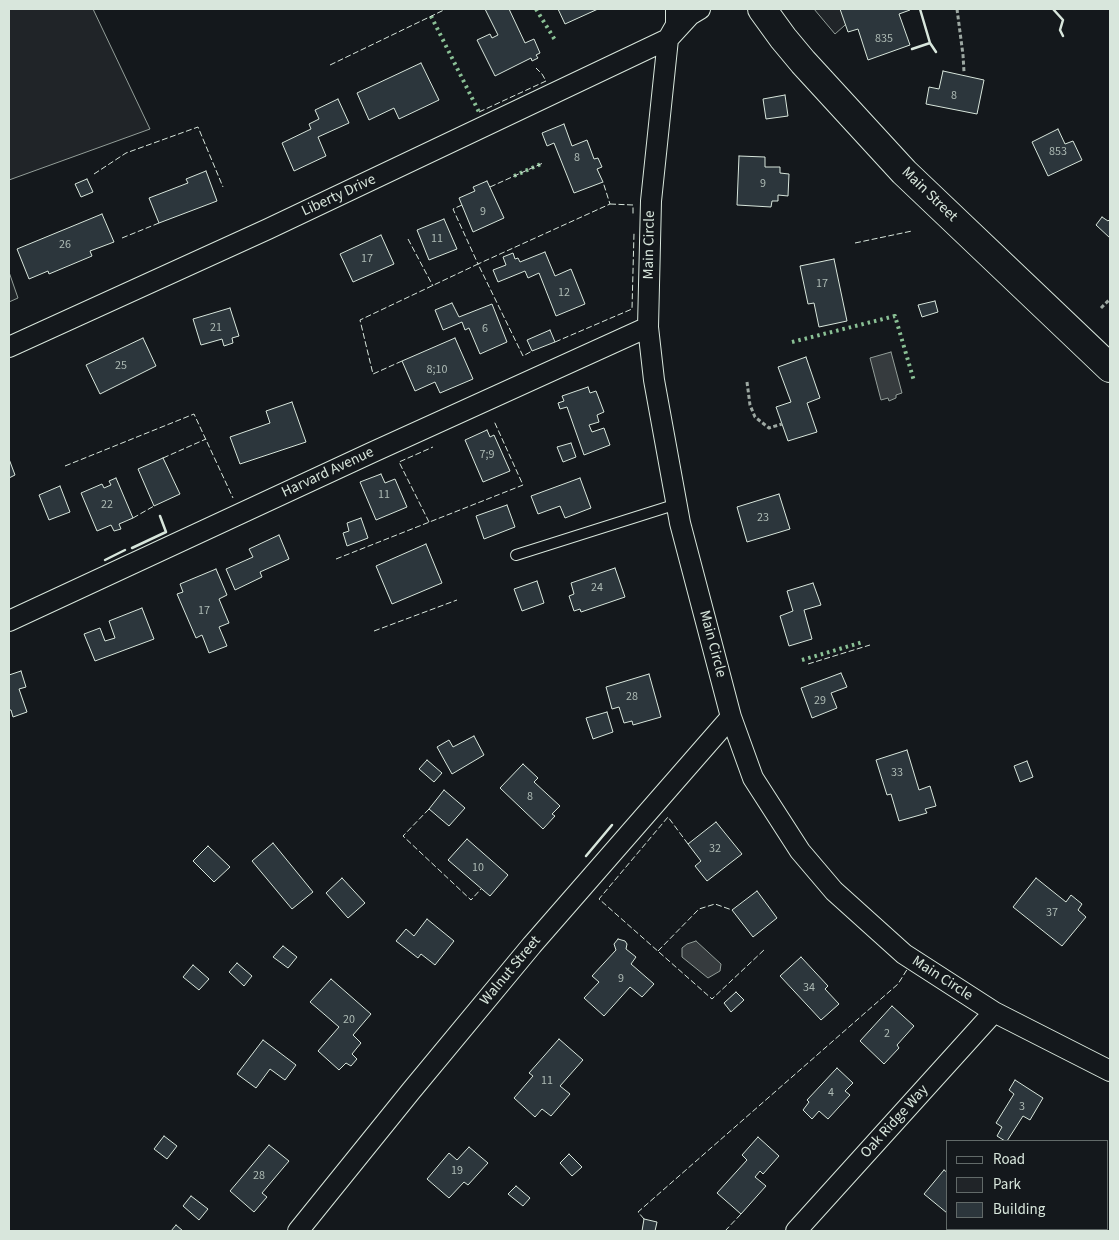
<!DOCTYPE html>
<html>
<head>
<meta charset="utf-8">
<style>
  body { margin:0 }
  #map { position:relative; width:1119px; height:1240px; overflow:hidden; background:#14181c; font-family:"Source Sans 3",sans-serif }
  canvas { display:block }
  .frame { position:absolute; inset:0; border:10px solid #d8e6dc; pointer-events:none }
  .legend { position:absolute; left:946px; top:1140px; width:162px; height:90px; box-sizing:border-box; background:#14181c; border:1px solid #626a69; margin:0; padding:6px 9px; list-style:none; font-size:15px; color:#d8e6dc }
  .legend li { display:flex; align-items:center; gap:10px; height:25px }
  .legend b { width:25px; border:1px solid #626a69 }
</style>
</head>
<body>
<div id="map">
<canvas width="1119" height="1240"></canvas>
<div class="frame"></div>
<ul class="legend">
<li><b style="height:6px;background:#14181c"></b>Road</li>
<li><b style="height:14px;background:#202428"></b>Park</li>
<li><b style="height:14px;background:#2c363c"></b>Building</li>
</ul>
</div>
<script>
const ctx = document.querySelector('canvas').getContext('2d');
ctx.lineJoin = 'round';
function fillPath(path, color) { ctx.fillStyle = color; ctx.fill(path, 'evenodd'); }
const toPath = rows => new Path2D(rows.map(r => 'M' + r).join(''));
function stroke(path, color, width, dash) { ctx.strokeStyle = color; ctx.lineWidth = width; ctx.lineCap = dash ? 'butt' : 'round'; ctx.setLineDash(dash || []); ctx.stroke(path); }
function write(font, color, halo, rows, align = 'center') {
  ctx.font = font + ' "Source Sans 3",sans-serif'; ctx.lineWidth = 4; ctx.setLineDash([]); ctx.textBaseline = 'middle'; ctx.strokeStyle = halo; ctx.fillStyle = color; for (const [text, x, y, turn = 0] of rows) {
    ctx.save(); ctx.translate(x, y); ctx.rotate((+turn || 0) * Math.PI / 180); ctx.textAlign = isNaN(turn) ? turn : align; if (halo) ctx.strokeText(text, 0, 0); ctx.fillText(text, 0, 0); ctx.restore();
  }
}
const green = toPath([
  [9,9,93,9,150,129,9,180,9,9],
  [814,9,863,9,835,34,814,9],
  [9,272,18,298,9,302,9,272]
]);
fillPath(green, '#202428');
stroke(green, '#939e99', 1);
const water = toPath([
  [891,352,902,393,896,395,896,398,889,401,888,398,881,400,870,358,891,352],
  [696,941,721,964,720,971,708,978,682,957,682,948,687,944,696,941]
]);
fillPath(water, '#363b3e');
stroke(water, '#939e99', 1);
const building = toPath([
  [485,9,509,9,525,43,534,39,540,53,536,55,538,58,532,61,531,58,495,76,477,40,490,34,492,38,498,35,485,9],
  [558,9,598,9,565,24,558,9],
  [840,9,909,9,910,10,899,14,910,45,868,60,858,29,848,32,840,9],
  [421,63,439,100,399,119,394,108,369,120,357,93,421,63],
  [943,71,984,80,977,114,926,104,929,87,939,89,943,71],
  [785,95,788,116,766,119,763,99,785,95],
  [338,99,349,123,318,137,326,156,294,171,282,143,311,129,309,124,319,119,315,110,338,99],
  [564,124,572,146,587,140,594,159,598,158,602,167,597,169,603,182,574,193,554,143,547,146,542,133,564,124],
  [1058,129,1065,144,1073,141,1082,160,1048,176,1032,142,1058,129],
  [739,156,765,157,765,167,780,167,780,173,789,174,788,196,778,195,778,201,772,201,771,207,737,205,739,156],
  [206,171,217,201,159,223,149,198,188,183,186,179,206,171],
  [87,179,93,192,81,197,75,184,87,179],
  [487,181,504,218,473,232,459,198,475,191,473,187,487,181],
  [102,214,114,242,90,251,92,256,49,274,48,271,29,279,17,249,102,214],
  [1102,217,1108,221,1110,219,1110,238,1096,225,1102,217],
  [444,219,457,249,429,260,417,230,444,219],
  [381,235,394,264,353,282,340,254,381,235],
  [545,252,555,276,571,269,585,304,556,316,539,273,528,278,525,271,498,282,493,270,506,265,503,257,513,253,515,259,518,258,520,262,545,252],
  [834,259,847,321,819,327,814,303,808,304,800,266,834,259],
  [935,301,938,312,922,317,918,305,935,301],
  [452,303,459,317,492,304,507,342,480,354,469,328,465,330,462,322,443,330,435,310,452,303],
  [230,308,239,336,232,338,233,343,224,346,222,339,201,345,193,319,230,308],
  [550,330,555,342,532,351,527,340,550,330],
  [143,338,156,366,100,394,86,365,143,338],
  [455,338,473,379,440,393,435,382,415,391,402,361,455,338],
  [806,357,820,398,807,403,817,432,788,441,776,407,791,402,778,367,806,357],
  [588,387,590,393,596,391,604,412,597,415,599,422,589,425,592,432,604,428,610,445,584,455,567,407,560,409,558,403,564,401,562,396,588,387],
  [292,402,306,442,240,464,230,437,270,423,266,411,292,402],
  [487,430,490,437,494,435,510,471,483,482,465,440,487,430],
  [571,443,576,457,563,462,557,447,571,443],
  [163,458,180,494,154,506,138,469,163,458],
  [9,459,15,475,9,478,9,459],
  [381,474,385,483,395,479,407,507,376,520,360,482,381,474],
  [116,478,133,518,119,524,121,529,114,531,111,525,97,531,81,493,102,484,104,488,111,485,109,481,116,478],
  [580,478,591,508,565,518,560,506,538,514,531,496,580,478],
  [60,486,70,512,49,520,39,495,60,486],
  [779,494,790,529,747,542,737,507,779,494],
  [507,505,515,527,484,539,476,516,507,505],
  [361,518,368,538,347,546,343,533,349,531,347,523,361,518],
  [279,535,289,559,260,572,262,577,235,590,226,569,253,557,249,549,279,535],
  [426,544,442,583,392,604,376,566,426,544],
  [615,568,625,597,581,612,580,609,574,611,569,596,574,594,571,583,615,568],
  [216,569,227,595,219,599,229,623,219,627,227,646,209,653,202,635,196,638,177,594,183,592,180,584,216,569],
  [537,581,544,603,522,611,514,589,537,581],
  [813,583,821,605,804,610,812,639,789,646,780,616,793,611,787,591,813,583],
  [142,608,154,639,95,661,84,634,100,628,105,641,115,638,109,621,142,608],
  [21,671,26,687,19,689,27,712,13,717,11,710,9,710,9,675,21,671],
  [841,673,847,687,831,693,837,708,812,718,801,688,841,673],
  [649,674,661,717,633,725,632,721,624,723,619,707,612,709,606,687,649,674],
  [607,712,613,732,593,739,586,718,607,712],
  [474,736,484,755,452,774,437,747,449,740,453,747,474,736],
  [907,750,919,790,930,786,936,806,925,809,927,813,899,821,891,794,887,795,876,760,907,750],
  [427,760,442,773,434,782,419,769,427,760],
  [1027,761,1033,777,1020,782,1014,766,1027,761],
  [523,764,538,778,534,782,560,806,552,814,555,816,543,829,500,788,523,764],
  [444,790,465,808,449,826,429,809,444,790],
  [716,822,742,854,707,881,695,866,701,861,688,844,716,822],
  [467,839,508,875,490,896,448,860,467,839],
  [273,843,313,892,292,909,252,861,273,843],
  [208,846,230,867,214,882,193,861,208,846],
  [342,878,365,903,348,918,326,893,342,878],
  [1036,878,1066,902,1071,895,1082,904,1078,910,1086,917,1062,946,1013,907,1036,878],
  [757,891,777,918,753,937,732,910,757,891],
  [427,919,454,941,435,965,421,954,418,958,396,941,406,929,414,936,427,919],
  [618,939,625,941,627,944,626,949,636,957,631,964,654,984,642,997,630,987,604,1016,584,998,599,982,592,976,616,950,614,944,618,939],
  [283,946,297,957,288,968,273,957,283,946],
  [801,957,828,986,825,989,839,1004,821,1020,780,976,801,957],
  [237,963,252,976,244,986,229,972,237,963],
  [193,965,209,979,199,990,183,977,193,965],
  [331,979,371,1014,353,1035,361,1043,352,1054,357,1059,351,1066,346,1063,339,1070,318,1051,339,1027,310,1002,331,979],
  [736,992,744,1000,731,1012,724,1003,736,992],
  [892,1006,914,1026,897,1045,899,1048,884,1064,860,1041,892,1006],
  [559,1039,583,1060,560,1086,570,1094,551,1116,542,1109,535,1117,514,1098,533,1076,529,1073,559,1039],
  [263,1040,296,1065,285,1080,270,1069,256,1088,237,1074,263,1040],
  [837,1068,853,1083,845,1091,850,1095,828,1119,819,1111,812,1119,803,1110,809,1102,807,1100,837,1068],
  [1015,1080,1043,1098,1030,1120,1023,1116,1007,1141,1005,1141,997,1136,1002,1127,996,1123,1014,1094,1009,1090,1015,1080],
  [164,1136,177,1146,167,1159,154,1149,164,1136],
  [758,1137,779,1156,763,1174,760,1171,755,1177,766,1186,741,1214,717,1193,747,1160,742,1155,758,1137],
  [269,1145,289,1161,262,1193,267,1197,254,1212,230,1191,269,1145],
  [469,1147,488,1163,468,1185,464,1182,449,1198,427,1179,449,1153,457,1160,469,1147],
  [569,1154,582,1167,572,1176,560,1163,569,1154],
  [944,1170,948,1173,947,1213,924,1194,944,1170],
  [516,1186,530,1198,523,1206,508,1194,516,1186],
  [191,1196,208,1209,199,1220,183,1206,191,1196],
  [644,1219,657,1222,655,1231,642,1231,644,1219],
  [176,1225,183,1231,171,1231,176,1225],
  [1051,1229,1075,1229,1078,1231,1049,1231,1051,1229]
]);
fillPath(building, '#2c363c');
stroke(building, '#d8e6dc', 1);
const service = toPath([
  [516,555,677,504]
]);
const minor = toPath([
  [700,9,690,15,668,39,651,201,648,327,654,380,680,523,731,717,753,778,800,851,834,891,904,954,994,1012,1110,1071],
  [9,347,268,229,668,39,676,25,676,9],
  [9,621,373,452,648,327],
  [298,1231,411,1091,532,945,731,717],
  [796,1231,994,1012]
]);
const secondary = toPath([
  [762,9,783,38,803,62,904,172,1110,368]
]);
stroke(service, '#d8e6dc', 12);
stroke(minor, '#d8e6dc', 22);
stroke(secondary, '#d8e6dc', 30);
stroke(toPath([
  [957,9,963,55,964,72],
  [1101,308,1110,299],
  [747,382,750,405,755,417,769,428,782,424]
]), '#9da8a2', 3, [4, 2.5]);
stroke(service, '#14181c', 10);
stroke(minor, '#14181c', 20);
stroke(secondary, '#14181c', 28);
stroke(toPath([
  [536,9,555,40],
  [431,16,479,112],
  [514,176,543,163],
  [792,342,895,316,914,381],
  [802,660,863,642]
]), '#8ac095', 4, [2.5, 4]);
stroke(toPath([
  [330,65,446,9],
  [479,112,546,81,542,74,536,68],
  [94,174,126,153,198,127,223,187],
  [490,187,543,163],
  [610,204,633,205,633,216],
  [462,205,453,209,478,264,610,204,603,182],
  [122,238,159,223],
  [408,239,433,286],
  [855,243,912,231],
  [555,342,632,309,634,233],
  [402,361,373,374,360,320,478,264,523,356,532,351],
  [163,458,206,439],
  [65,466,194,414,233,498],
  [133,518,154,506],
  [429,522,399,462,433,447],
  [336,559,523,485,494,421],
  [374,631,457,600],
  [808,664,870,645],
  [429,809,403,836,471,900,481,889],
  [688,844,668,817,599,899,712,999,765,949],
  [658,951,699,909,715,904,732,910],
  [644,1219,638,1212,898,984,908,968],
  [725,1231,741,1214]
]), '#d8e6dc', 1, [6, 2.5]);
stroke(toPath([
  [920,9,930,43,936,52],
  [1053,9,1063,20,1060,30,1063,36],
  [912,49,930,43],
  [132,548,166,532,160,516],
  [105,560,125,550],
  [586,856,612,825]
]), '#d8e6dc', 2.5);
write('12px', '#adbab4', null, [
  ["835",884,39],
  ["8",954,96],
  ["853",1058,152],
  ["8",577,158],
  ["9",763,184],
  ["9",483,212],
  ["11",437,239],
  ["26",65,245],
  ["17",367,259],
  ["17",822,284],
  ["12",564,293],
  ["21",216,328],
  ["6",485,329],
  ["25",121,366],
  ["8;10",437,370],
  ["7;9",487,455],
  ["11",384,495],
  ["22",107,505],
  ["23",763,518],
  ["24",597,588],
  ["17",204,611],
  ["28",632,697],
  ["29",820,701],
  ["33",897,773],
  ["8",530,797],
  ["32",715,849],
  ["10",478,868],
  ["37",1052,913],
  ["9",621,979],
  ["34",809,988],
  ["20",349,1020],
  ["2",887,1034],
  ["11",547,1081],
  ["4",831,1093],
  ["3",1022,1107],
  ["19",457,1171],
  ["28",259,1176]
]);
write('15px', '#d8e6dc', '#14181c', [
  ["Main Street",929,195,44],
  ["Liberty Drive",339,196,-25],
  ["Main Circle",650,245,-89],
  ["Harvard Avenue",328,473,-25],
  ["Main Circle",712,644,75],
  ["Walnut Street",511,971,-50],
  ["Main Circle",942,979,33],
  ["Oak Ridge Way",895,1122,-48]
]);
</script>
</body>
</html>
